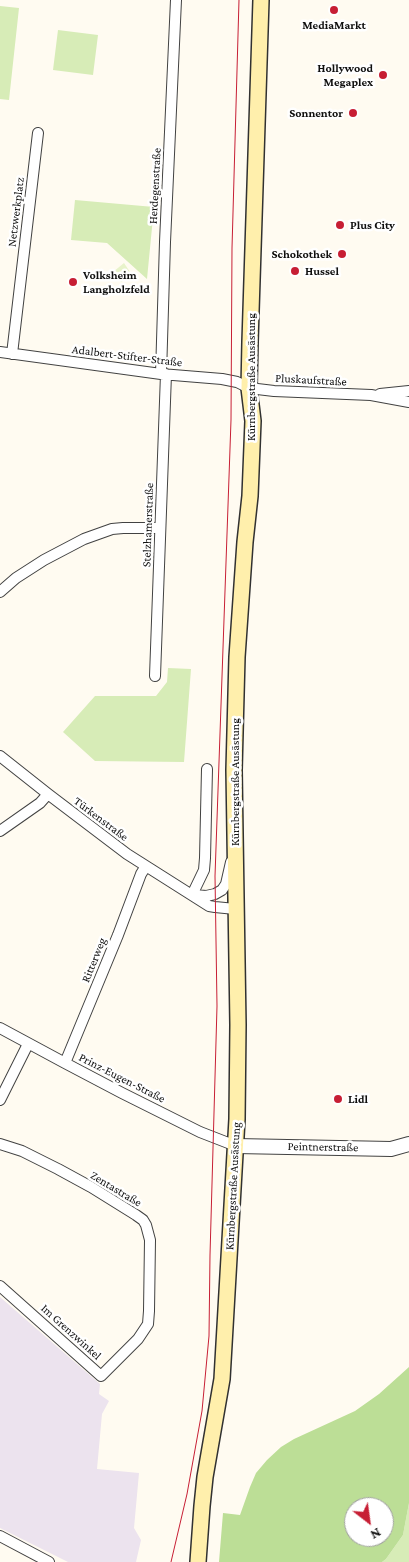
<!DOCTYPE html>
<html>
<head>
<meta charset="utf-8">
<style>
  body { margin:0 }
  #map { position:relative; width:409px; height:1562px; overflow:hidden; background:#fffbf1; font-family:"Crimson Pro",serif }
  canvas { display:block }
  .north { position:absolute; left:344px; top:1497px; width:50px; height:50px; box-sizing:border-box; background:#fff; border:1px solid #9f9f9f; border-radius:50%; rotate:150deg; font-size:14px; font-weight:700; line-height:20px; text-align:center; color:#0f0f0f }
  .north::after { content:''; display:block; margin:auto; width:18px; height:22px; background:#c71e34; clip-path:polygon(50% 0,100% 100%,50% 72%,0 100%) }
</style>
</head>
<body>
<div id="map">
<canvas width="409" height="1562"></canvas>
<div class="north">N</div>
</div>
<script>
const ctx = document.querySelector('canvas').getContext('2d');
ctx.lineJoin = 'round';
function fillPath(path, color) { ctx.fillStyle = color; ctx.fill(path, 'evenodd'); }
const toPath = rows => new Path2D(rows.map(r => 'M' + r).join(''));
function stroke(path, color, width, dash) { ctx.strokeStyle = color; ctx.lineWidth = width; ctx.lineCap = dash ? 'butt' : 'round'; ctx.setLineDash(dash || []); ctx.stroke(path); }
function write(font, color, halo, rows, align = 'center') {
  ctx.font = font + ' "Crimson Pro",serif'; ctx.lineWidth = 5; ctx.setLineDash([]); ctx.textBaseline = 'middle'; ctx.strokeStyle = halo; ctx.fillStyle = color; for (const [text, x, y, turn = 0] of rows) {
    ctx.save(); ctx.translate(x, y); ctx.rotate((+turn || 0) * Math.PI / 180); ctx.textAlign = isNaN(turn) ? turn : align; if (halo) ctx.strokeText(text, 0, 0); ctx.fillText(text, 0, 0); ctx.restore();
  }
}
fillPath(toPath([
  [0,1297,100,1384,99,1394,109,1401,102,1414,97,1469,139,1473,134,1528,141,1540,136,1562,68,1562,0,1528]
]), '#ece3ee');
fillPath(toPath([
  [0,6,19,8,9,100,0,99],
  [58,30,98,35,93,75,53,70],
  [75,200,154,207,147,279,107,243,71,240],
  [168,668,191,669,184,762,95,761,63,732,95,696,156,696,167,682],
  [409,1503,409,1562,382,1562,386,1559,403,1535]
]), '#d7ecb7');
fillPath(toPath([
  [409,1367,409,1503,403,1535,386,1559,382,1562,219,1562,223,1513,240,1515,250,1487,256,1473,267,1460,281,1447,294,1439,355,1411,379,1394],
  [354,1507,384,1507,384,1537,354,1537]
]), '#bcde96');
fillPath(toPath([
  [124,263,132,275,121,282,113,272]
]), '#e8f3ca');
const minor = toPath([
  [0,352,161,374,222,379,237,382,249,388,274,391,371,395,409,402],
  [12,354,38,133],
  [161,374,165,242,176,0],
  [380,394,409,391],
  [0,592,16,578,44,560,84,539,112,529,123,528,160,528],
  [155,676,166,374],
  [0,756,48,794,127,854,209,906,215,907,235,909],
  [0,831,40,803,48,794],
  [192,895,204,870,205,858,207,769],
  [195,895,206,896,215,894,222,890,226,884,231,862],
  [0,1028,65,1063,122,1093,200,1132,236,1146],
  [65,1063,118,935,141,874,146,866],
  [0,1100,28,1044],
  [0,1144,22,1151,58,1169,91,1187,136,1215,143,1220,146,1225,150,1240,149,1311,148,1324,138,1339,101,1376,0,1286],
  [0,1536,49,1562]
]);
const tertiary = toPath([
  [236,1146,391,1149,409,1144]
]);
const secondary = toPath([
  [198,1562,202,1506,205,1477,222,1379,237,1119,238,1025,234,770,237,657,245,542,250,496,253,421,249,388,250,342,261,0]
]);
stroke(minor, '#424242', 12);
stroke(tertiary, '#424242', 16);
stroke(secondary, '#313131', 18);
stroke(minor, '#fff', 10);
stroke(tertiary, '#fff', 14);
stroke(secondary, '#ffefac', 15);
stroke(toPath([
  [171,1562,187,1494,202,1411,209,1336,210,1255,217,1006,215,876,231,420,232,248,239,0]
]), '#c71e34', 1);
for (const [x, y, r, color] of [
  [334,10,5,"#c71e34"],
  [383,75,5,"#c71e34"],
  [353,113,5,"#c71e34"],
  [340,225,5,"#c71e34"],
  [342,254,5,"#c71e34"],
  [295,271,5,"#c71e34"],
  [73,282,5,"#c71e34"],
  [338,1099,5,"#c71e34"]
]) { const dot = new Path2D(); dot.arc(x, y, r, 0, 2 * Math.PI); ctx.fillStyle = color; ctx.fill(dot); stroke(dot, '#fff', 2); }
write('bold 12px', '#0f0f0f', '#fff', [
  ["MediaMarkt",334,25,"center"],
  ["Hollywood",373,68,"right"],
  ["Megaplex",373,82,"right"],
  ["Sonnentor",343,113,"right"],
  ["Plus City",350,225],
  ["Schokothek",332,254,"right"],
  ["Hussel",305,271],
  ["Volksheim",83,275],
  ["Langholzfeld",83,289],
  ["Lidl",348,1099]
], 'left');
write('12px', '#0f0f0f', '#fff', [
  ["Herdegenstraße",155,186,-87],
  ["Netzwerkplatz",16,212,-83],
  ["Adalbert-Stifter-Straße",127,356,7],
  ["Kürnbergstraße Ausästung",251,377,-90],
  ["Pluskaufstraße",311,380,3],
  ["Stelzhamerstraße",148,525,-88],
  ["Kürnbergstraße Ausästung",235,782,-90],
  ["Türkenstraße",101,819,37],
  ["Ritterweg",94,960,-68],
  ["Prinz-Eugen-Straße",122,1078,27],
  ["Peintnerstraße",323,1147,1],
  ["Kürnbergstraße Ausästung",233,1186,-87],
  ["Zentastraße",116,1189,31],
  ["Im Grenzwinkel",71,1332,42]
]);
</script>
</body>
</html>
